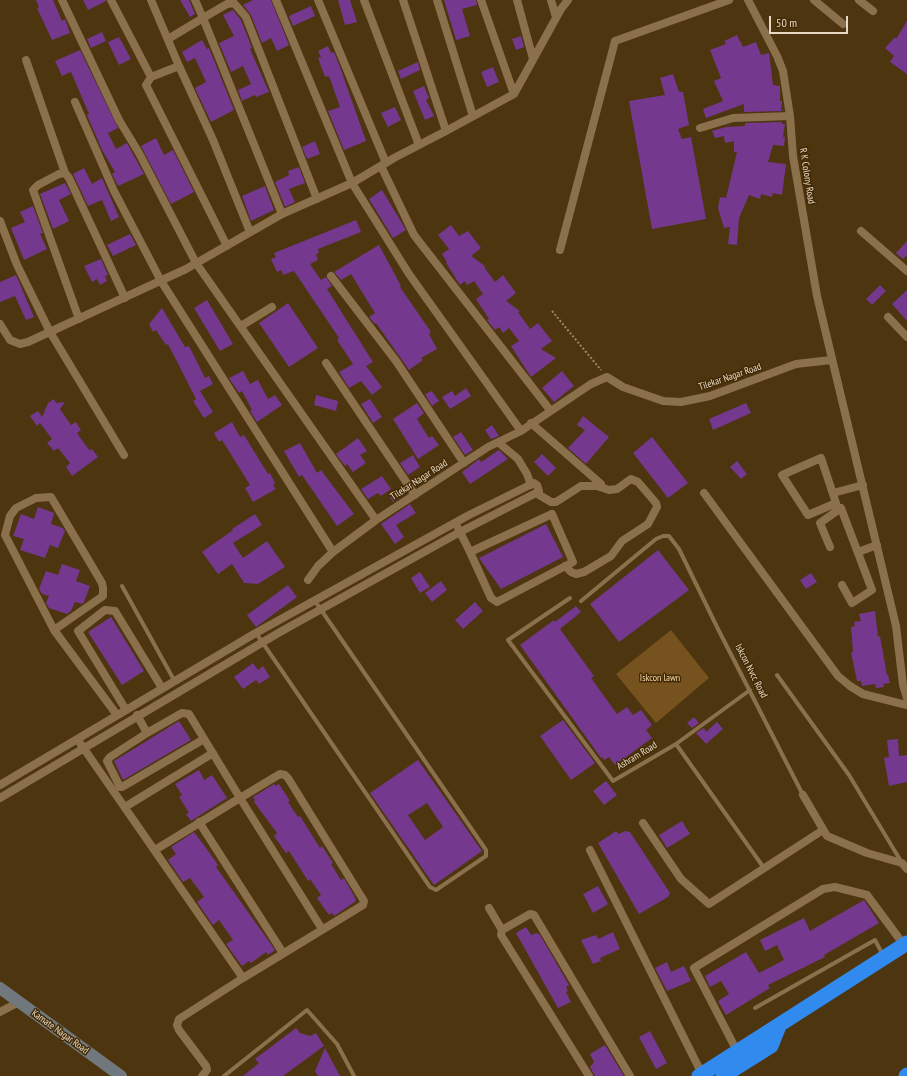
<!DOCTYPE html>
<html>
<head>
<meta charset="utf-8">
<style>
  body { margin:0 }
  #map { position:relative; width:907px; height:1076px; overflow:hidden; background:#4d3510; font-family:"PT Sans Narrow",sans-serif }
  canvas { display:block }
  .scale { position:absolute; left:769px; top:16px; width:79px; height:18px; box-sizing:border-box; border:2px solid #e7d8c5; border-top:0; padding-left:5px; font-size:12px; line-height:14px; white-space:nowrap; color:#e7d8c5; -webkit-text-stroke:3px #422b04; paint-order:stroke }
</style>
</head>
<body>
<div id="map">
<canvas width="907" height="1076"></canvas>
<div class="scale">50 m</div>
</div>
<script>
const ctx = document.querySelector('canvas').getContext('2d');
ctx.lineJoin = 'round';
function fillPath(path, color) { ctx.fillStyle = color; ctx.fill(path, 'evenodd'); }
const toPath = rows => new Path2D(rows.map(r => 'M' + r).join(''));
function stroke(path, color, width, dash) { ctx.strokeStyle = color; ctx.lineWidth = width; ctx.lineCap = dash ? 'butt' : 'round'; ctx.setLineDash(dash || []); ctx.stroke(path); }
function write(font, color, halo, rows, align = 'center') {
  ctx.font = font + ' "PT Sans Narrow",sans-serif'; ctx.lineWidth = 3; ctx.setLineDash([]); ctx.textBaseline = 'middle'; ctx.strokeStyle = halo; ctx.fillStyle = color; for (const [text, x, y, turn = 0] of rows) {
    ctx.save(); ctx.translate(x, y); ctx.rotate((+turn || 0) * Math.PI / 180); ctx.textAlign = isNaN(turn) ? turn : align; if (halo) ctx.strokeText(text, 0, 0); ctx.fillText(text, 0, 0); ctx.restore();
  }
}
fillPath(toPath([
  [671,630,709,678,656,723,616,674]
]), '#76531e');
fillPath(toPath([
  [36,0,53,0,62,21,65,19,70,33,52,40,37,8,39,7],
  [83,0,106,0,106,1,88,10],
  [180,0,189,0,195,14,190,17],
  [253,0,271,0,289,45,277,51,271,38,262,43,251,15,243,5],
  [338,0,350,0,357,22,345,25],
  [444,0,476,0,477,5,462,9,470,36,456,40],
  [311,6,315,16,293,26,289,16],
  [233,10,241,20,252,48,250,49,269,92,256,97,255,95,242,101,238,90,251,84,243,66,231,72,219,43,234,36,223,15],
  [907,21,907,74,890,62,894,56,885,48,895,37,896,39],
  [102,32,106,41,91,48,87,39],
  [737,35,743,47,756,42,761,55,769,53,773,85,780,86,780,101,782,101,781,110,784,111,744,112,744,104,706,118,703,109,723,101,714,81,721,78,710,50,726,44,724,41],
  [521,36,524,47,516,50,512,39],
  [119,37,131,59,119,65,108,42],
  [202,40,207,49,209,48,234,110,211,122,195,88,206,82,195,58,187,62,182,52],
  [328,46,331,53,334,52,340,67,366,141,344,150,328,111,340,107,329,76,325,77,318,58,321,57,318,51],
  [80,50,118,128,108,133,116,149,127,143,144,174,118,186,112,174,115,172,102,150,87,115,89,114,71,72,62,76,55,61],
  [418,62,420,70,401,79,398,71],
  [493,67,499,82,487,87,481,72],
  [673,74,679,92,683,92,689,125,678,129,682,139,691,137,706,219,652,229,629,101,665,95,660,78],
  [424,86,429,98,426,100,434,116,425,120,413,91],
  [395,107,401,120,388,127,381,113],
  [782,122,782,124,785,124,783,137,785,137,784,146,773,145,768,162,786,164,782,195,773,193,772,197,761,194,760,199,749,195,739,218,737,245,728,244,730,227,724,228,718,208,720,197,726,198,737,152,734,152,734,141,725,143,724,136,715,138,712,131,726,127,745,126,745,123],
  [156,138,164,155,173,150,194,192,171,204,141,146],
  [315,141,320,154,307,159,302,147],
  [299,167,305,183,289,189,295,202,285,207,275,182,289,175,288,171],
  [84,168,92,184,102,178,119,217,111,221,102,200,88,206,73,174],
  [65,183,71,194,59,200,69,221,53,229,40,194],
  [265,186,274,210,251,221,242,196],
  [382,190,406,230,393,238,369,199],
  [33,206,43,233,40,234,47,249,24,260,11,228,25,222,20,212],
  [356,220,361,232,318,249,319,253,316,254,318,260,310,264,321,280,326,277,332,286,327,289,373,362,366,366,382,387,372,395,361,381,349,388,339,372,353,364,337,340,339,338,294,271,283,275,281,270,277,272,271,259,276,257,274,253],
  [451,225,459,236,468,231,481,248,471,256,485,266,484,267,495,282,503,275,516,293,506,301,520,311,518,312,530,329,538,323,552,341,541,349,556,358,531,377,511,346,519,341,509,328,503,333,499,327,495,330,487,320,489,319,476,299,483,294,474,281,467,285,465,281,460,285,446,263,447,262,442,254,449,249,438,235],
  [130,234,136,245,113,256,107,245],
  [907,241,907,255,903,259,896,253],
  [379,245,401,286,400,287,431,332,429,334,437,349,421,358,423,360,409,370,376,323,375,324,369,317,375,313,351,274,341,280,334,272],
  [101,259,108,275,105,276,107,281,100,285,97,279,92,282,84,266],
  [16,275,34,317,26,320,15,296,0,302,0,282],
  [880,285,886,291,872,305,866,299],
  [907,290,907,321,892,304],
  [207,300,233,344,220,351,194,308],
  [288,303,318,348,289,367,259,323],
  [162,308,185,347,189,346,205,378,209,376,213,384,200,391,213,412,204,418,193,401,196,399,168,344,166,345,156,330,153,332,149,324],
  [243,371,250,384,258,380,268,399,275,395,282,405,257,422,250,411,252,410,242,391,239,393,229,378],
  [562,371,574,386,554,402,542,388],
  [466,388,471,396,450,409,442,397,452,391,455,396],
  [432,391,439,401,432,406,425,394],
  [316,395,338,401,336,411,314,405],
  [54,399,56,403,65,402,60,409,71,425,76,422,81,430,77,433,89,450,92,449,98,457,72,476,66,467,70,463,58,448,54,451,47,443,52,439,40,423,37,426,30,416,38,411,42,417,48,403],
  [370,399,382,417,373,423,361,404],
  [417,403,424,413,417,419,429,438,432,436,439,445,418,459,393,419],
  [746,403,751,413,713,430,709,419],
  [583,416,609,437,586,464,568,448,585,430,577,425],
  [232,422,240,437,244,435,268,474,270,473,275,483,273,485,276,489,253,502,245,488,250,485,222,440,219,442,214,433],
  [492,425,499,436,491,439,485,430],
  [461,432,473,450,465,455,453,437],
  [652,437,688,483,668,498,633,453],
  [358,438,367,451,360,455,366,463,353,472,347,464,345,466,336,454],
  [300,443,317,473,321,470,354,514,337,526,302,475,299,477,284,451],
  [499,450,508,459,470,484,462,472,479,459,481,462],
  [542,454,556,468,548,476,534,462],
  [413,455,420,467,408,475,400,463],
  [737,461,747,474,741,479,730,467],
  [382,476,391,489,381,496,378,493,368,499,361,489],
  [402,489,405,494,393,502,390,497],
  [410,504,416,513,396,525,404,537,395,544,381,524],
  [38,507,54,513,51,524,63,528,65,531,58,548,50,545,45,558,20,550,24,539,13,536,21,514,34,519],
  [255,514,262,525,233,543,243,558,267,541,285,567,258,584,244,583,232,564,218,574,202,552,233,530,232,529],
  [546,524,563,557,501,589,479,558],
  [658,550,689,590,619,642,590,604],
  [62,564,80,570,76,581,90,586,84,602,82,604,75,602,71,611,67,614,49,608,46,603,49,596,42,594,39,589,46,571,58,575],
  [420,572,430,587,420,593,411,578],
  [811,573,817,582,806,589,800,580],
  [441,581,447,590,432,602,425,593],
  [288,585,297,597,256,627,247,615],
  [475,602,483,611,463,629,455,620],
  [576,606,581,612,560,629,594,676,591,678,617,714,627,707,633,715,641,710,652,725,646,730,652,738,615,765,609,757,604,760,602,757,601,758,520,645,554,620,555,622],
  [875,611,878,637,880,636,887,675,888,675,890,683,883,684,884,687,876,688,875,684,862,686,861,681,857,681,851,652,853,652,851,627,855,626,854,622,861,621,859,614],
  [111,617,144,671,122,685,88,632],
  [253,663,258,670,263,666,270,677,259,684,256,680,243,689,234,677],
  [694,717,699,723,692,728,687,723],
  [563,720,595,763,571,780,540,736],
  [179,721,191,740,123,780,114,761],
  [717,722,723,729,706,744,696,733,704,728,706,732],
  [898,739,899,756,907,755,907,782,889,786,884,758,889,757,887,740],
  [418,760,482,851,434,885,370,793],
  [427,803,443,827,425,840,408,815],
  [199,770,204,780,212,775,227,798,191,821,186,814,189,813,179,797,182,795,175,784],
  [606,781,617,795,604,805,593,791],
  [274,784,276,786,279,784,290,801,288,802,298,817,300,816,320,848,322,846,333,863,331,864,341,880,344,878,354,896,356,901,334,916,332,913,329,915,317,898,321,895,310,879,308,881,289,851,286,853,274,836,277,833,254,802,255,800,253,797],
  [682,821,690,834,667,848,659,835],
  [616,831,619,834,625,831,630,832,670,893,668,897,639,914,598,843],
  [194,832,209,852,218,865,216,867,275,950,268,955,266,952,251,963,249,961,242,966,226,944,233,940,219,920,213,925,197,902,204,897,190,878,183,882,168,860,176,854,171,847],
  [598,886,608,904,593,913,583,894],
  [864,900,879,923,824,955,825,957,768,985,770,988,726,1015,718,1001,729,994,721,981,710,987,705,976,746,952,759,973,784,960,777,945,765,951,760,940,804,918,810,931],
  [526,927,531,935,537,933,540,935,569,985,566,987,568,991,566,992,571,1002,558,1008,516,933],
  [613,932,620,949,600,958,601,961,593,964,581,940,596,935,598,939],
  [667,962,671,972,684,966,691,981,667,991,655,968],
  [296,1028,300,1033,310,1036,316,1033,324,1046,283,1076,243,1076,259,1063,255,1059],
  [650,1031,667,1063,656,1069,639,1037],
  [605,1045,624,1076,595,1076,590,1067,594,1062,590,1054],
  [325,1048,333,1063,340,1076,318,1076,315,1071]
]), '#74388e');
stroke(toPath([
  [552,311,601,370]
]), '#9b876b', 2, [2, 2]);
stroke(toPath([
  [122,586,174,680],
  [570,598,508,640,613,781,676,744,750,690],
  [581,601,656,539,663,536,669,536,679,549,718,629,803,795],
  [256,633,430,887,436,890,486,856,486,850,315,601],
  [777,675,849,775,902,863],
  [676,744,764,868],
  [755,1008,875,940,883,955],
  [224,1076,307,1010,337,1044,354,1076]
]), '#8b704c', 4);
stroke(toPath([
  [62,0,119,120,139,153,196,263,376,520],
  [111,0,151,77,179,66,213,140,250,232],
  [151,0,179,66],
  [276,0,352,183,409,274,521,431],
  [318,0,386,163],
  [364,0,419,145],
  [437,0,473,116],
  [481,0,514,94],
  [517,0,533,59],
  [551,0,556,17],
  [748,0,777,56,783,71,790,116,793,156,817,296,896,626,903,685,907,698],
  [814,0,843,24],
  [859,0,873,11],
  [168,39,203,18,195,0],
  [26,60,65,173],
  [151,77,146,85,227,246],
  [75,102,114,191,161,281,333,552],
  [700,128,733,118,790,116],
  [446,131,514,94,561,9,568,0],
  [381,166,414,235,550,410],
  [282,214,203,18,227,4,234,3,246,17,317,199],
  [0,221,17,265,50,332,124,455],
  [861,231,907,271],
  [560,250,615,41,729,0],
  [331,276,396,361,464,463],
  [888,317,907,337],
  [79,319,33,190,38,185,59,174,65,173,69,178,125,298],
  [0,324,10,340,20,344,28,342,186,269,282,214,352,183,394,158,446,131,403,0],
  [241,326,272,307],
  [326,363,415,495],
  [531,423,601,484],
  [499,443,518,459,527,474,531,485],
  [821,458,836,503,808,515,782,475,821,458],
  [536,493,551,502,556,502,581,486,597,486,609,490,617,489,631,479,638,482,656,503,657,507,648,524,622,541,611,556,584,572,576,574,571,572,565,566],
  [704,493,838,676,850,686,863,694,907,705],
  [833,493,863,485],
  [458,528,470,552,552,514,573,562,497,602,491,598,470,552],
  [830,547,820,523,841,508,872,590,852,603,842,585],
  [858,552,877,545],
  [308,580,318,566,333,552,376,520,488,447,521,431,591,384,607,377,623,387,663,401,681,402,710,396,796,364,831,360],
  [54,630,103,596,103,588,102,583,51,497,36,498,16,508,10,516,5,535,54,630,117,715],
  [126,710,78,631,105,610,115,611,162,688],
  [137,715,147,733,182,713,189,714,240,798,155,850],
  [147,733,110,757,107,761,120,787,122,787,204,739],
  [80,743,243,978,179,1019,177,1025,179,1030,206,1066,207,1070,202,1076],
  [0,785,254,634,469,515,534,483,537,485,539,491,536,493,460,532,280,632,0,798],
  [803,795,827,836,867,853,902,863,907,869],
  [125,807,213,753],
  [199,822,283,953],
  [643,823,681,879,709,904,823,830],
  [590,850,702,1074],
  [489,908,502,930],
  [243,978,363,905,364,901,288,778,285,775,280,774,240,798,322,929],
  [0,1012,19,1002],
  [738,1053,694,968,823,889,835,887,867,895,904,945],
  [589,1076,501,935,502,930,530,914,534,915,630,1076]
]), '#8b704c', 8);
stroke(toPath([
  [0,988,121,1076]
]), '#70787d', 12);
stroke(toPath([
  [699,1076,907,943],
  [723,1076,771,1046,779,1026],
  [906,1076,907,1075]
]), '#318aee', 15);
write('10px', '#e7d8c5', '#422b04', [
  ["R K Colony Road",807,176,81],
  ["Tilekar Nagar Road",730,377,-19],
  ["Tilekar Nagar Road",419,480,-33],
  ["Iskcon Nvcc Road",751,671,63],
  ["Ashram Road",637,756,-31],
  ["Kamate Nagar Road",60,1032,36]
]);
write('10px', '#fad8ab', '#422b04', [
  ["Iskcon lawn",660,678]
]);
</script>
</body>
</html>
